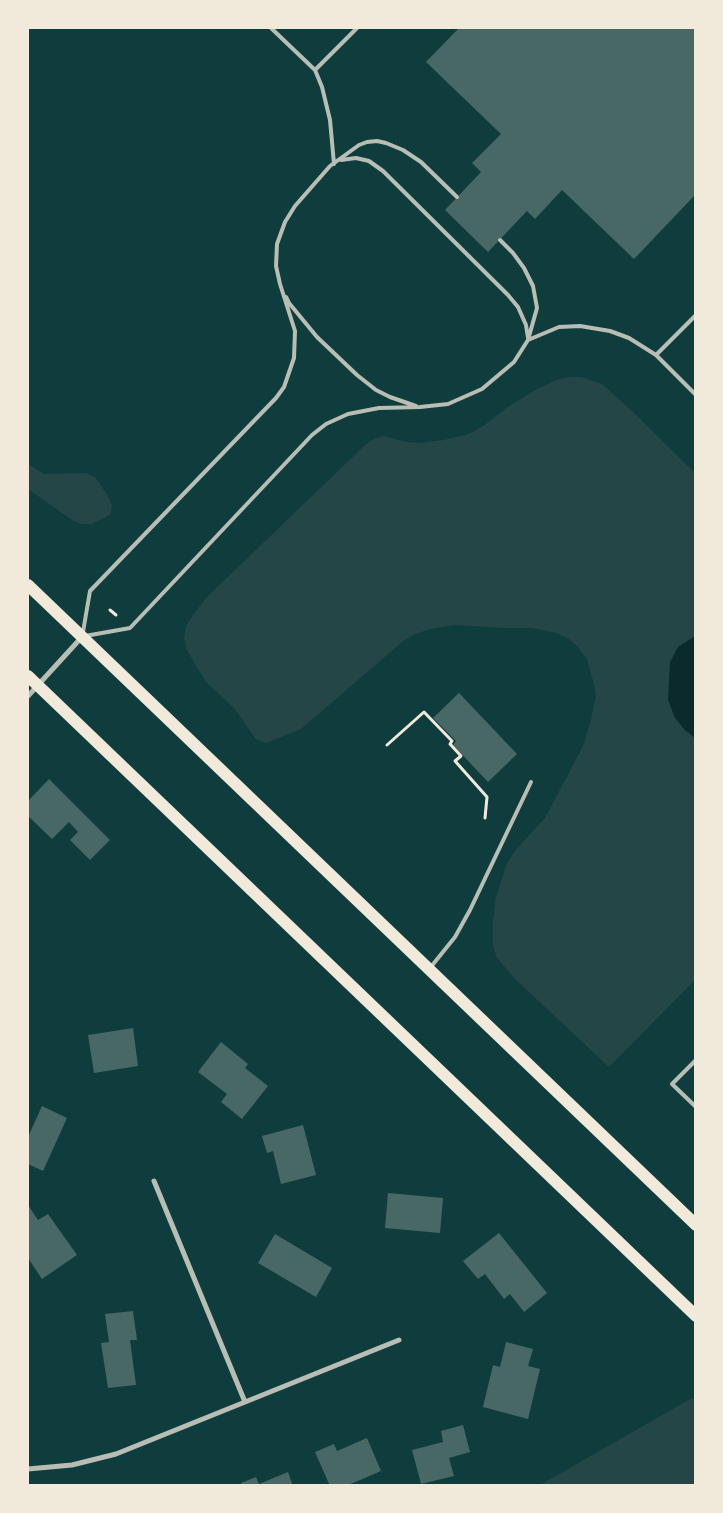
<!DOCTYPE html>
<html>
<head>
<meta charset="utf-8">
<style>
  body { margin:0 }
  #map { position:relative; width:723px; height:1513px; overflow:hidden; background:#0f3d3e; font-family:Barlow,sans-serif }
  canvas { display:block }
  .frame { position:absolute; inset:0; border:29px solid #f1e9da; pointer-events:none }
</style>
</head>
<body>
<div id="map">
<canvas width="723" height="1513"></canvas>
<div class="frame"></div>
</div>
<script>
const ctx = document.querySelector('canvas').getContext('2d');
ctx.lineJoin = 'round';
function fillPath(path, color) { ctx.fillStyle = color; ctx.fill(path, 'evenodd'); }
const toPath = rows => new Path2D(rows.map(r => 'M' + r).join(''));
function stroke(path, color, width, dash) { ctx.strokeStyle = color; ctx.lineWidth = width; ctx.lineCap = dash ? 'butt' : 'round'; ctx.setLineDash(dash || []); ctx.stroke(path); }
fillPath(toPath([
  [571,377,581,377,602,384,633,412,695,473,695,980,609,1067,514,978,497,958,493,946,493,920,496,897,507,863,514,852,545,818,583,746,591,720,596,695,594,684,587,659,577,646,569,639,557,633,532,628,503,628,455,625,430,629,413,635,402,642,301,729,266,743,256,739,234,708,206,682,187,650,184,638,186,627,191,618,206,598,364,446,372,440,383,436,406,442,419,443,444,440,465,435,475,431,486,424,506,408,539,388,559,379],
  [28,464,44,474,86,473,95,477,108,496,112,506,110,515,92,524,81,524,72,520,28,489],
  [692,1398,696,1401,695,1485,540,1485]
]), '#244646');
fillPath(toPath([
  [695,636,695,738,685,730,675,718,668,700,670,662,678,647]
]), '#0a2a2b');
fillPath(toPath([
  [459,28,696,28,696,194,634,259,562,190,535,219,527,211,488,252,445,210,481,172,472,163,501,134,426,62],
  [459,693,517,754,488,782,453,745,456,741,433,718],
  [49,779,110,840,90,860,70,840,78,832,69,822,52,839,28,816,28,801],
  [133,1028,138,1066,94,1073,88,1035],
  [221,1042,248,1064,245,1068,268,1086,242,1119,221,1102,227,1094,198,1072],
  [42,1106,67,1118,43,1171,28,1164,28,1137],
  [303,1125,316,1175,281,1184,273,1151,267,1153,262,1136],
  [388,1193,443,1198,440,1233,385,1228],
  [28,1205,38,1220,48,1214,77,1255,42,1279,28,1258],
  [499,1233,547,1293,524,1312,510,1294,504,1299,485,1274,478,1279,463,1261],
  [275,1234,332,1268,316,1297,258,1263],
  [133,1311,137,1340,130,1340,136,1385,108,1388,101,1343,109,1342,105,1314],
  [506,1342,533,1349,528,1366,540,1369,528,1419,483,1407,493,1365,500,1367],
  [463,1425,470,1452,449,1458,454,1476,421,1484,412,1450,443,1442,441,1431],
  [367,1438,381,1471,346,1486,330,1486,315,1452,334,1444,337,1451],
  [288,1472,293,1486,242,1486,241,1483,256,1477,259,1484]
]), '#486865');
stroke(toPath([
  [110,610,116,615],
  [387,745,424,712,452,741,450,744,461,756,455,761,487,797,485,818]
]), '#f1e9da', 3);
stroke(toPath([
  [271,28,315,70,322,87,330,120,334,164],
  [315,70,357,28],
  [341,160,356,158,369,161,383,171,508,295,518,307,526,325,528,338],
  [286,297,289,303,317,337,357,375,376,390,390,397,416,406],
  [528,340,559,327,580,326,610,331,629,338,656,355,696,395],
  [656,355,696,315],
  [83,632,90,591,276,398,284,387,294,358,295,331,280,284,276,266,277,244,285,222,295,206,330,166,359,145,367,142,377,141,386,143,403,150,421,162,457,197],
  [85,636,130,628,312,435,326,424,348,414,379,408,420,407,448,404,482,389,514,362,528,340,537,308,533,286,524,268,513,253,500,240],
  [430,968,455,937,470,910,531,782],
  [696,1060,672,1084,696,1107]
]), '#b8beb3', 4);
stroke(toPath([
  [28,696,81,638],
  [154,1181,245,1402],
  [28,1469,72,1465,116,1454,399,1340]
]), '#b8beb3', 5);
stroke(toPath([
  [28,585,696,1225],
  [28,676,696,1316]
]), '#f1e9da', 12);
</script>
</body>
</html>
